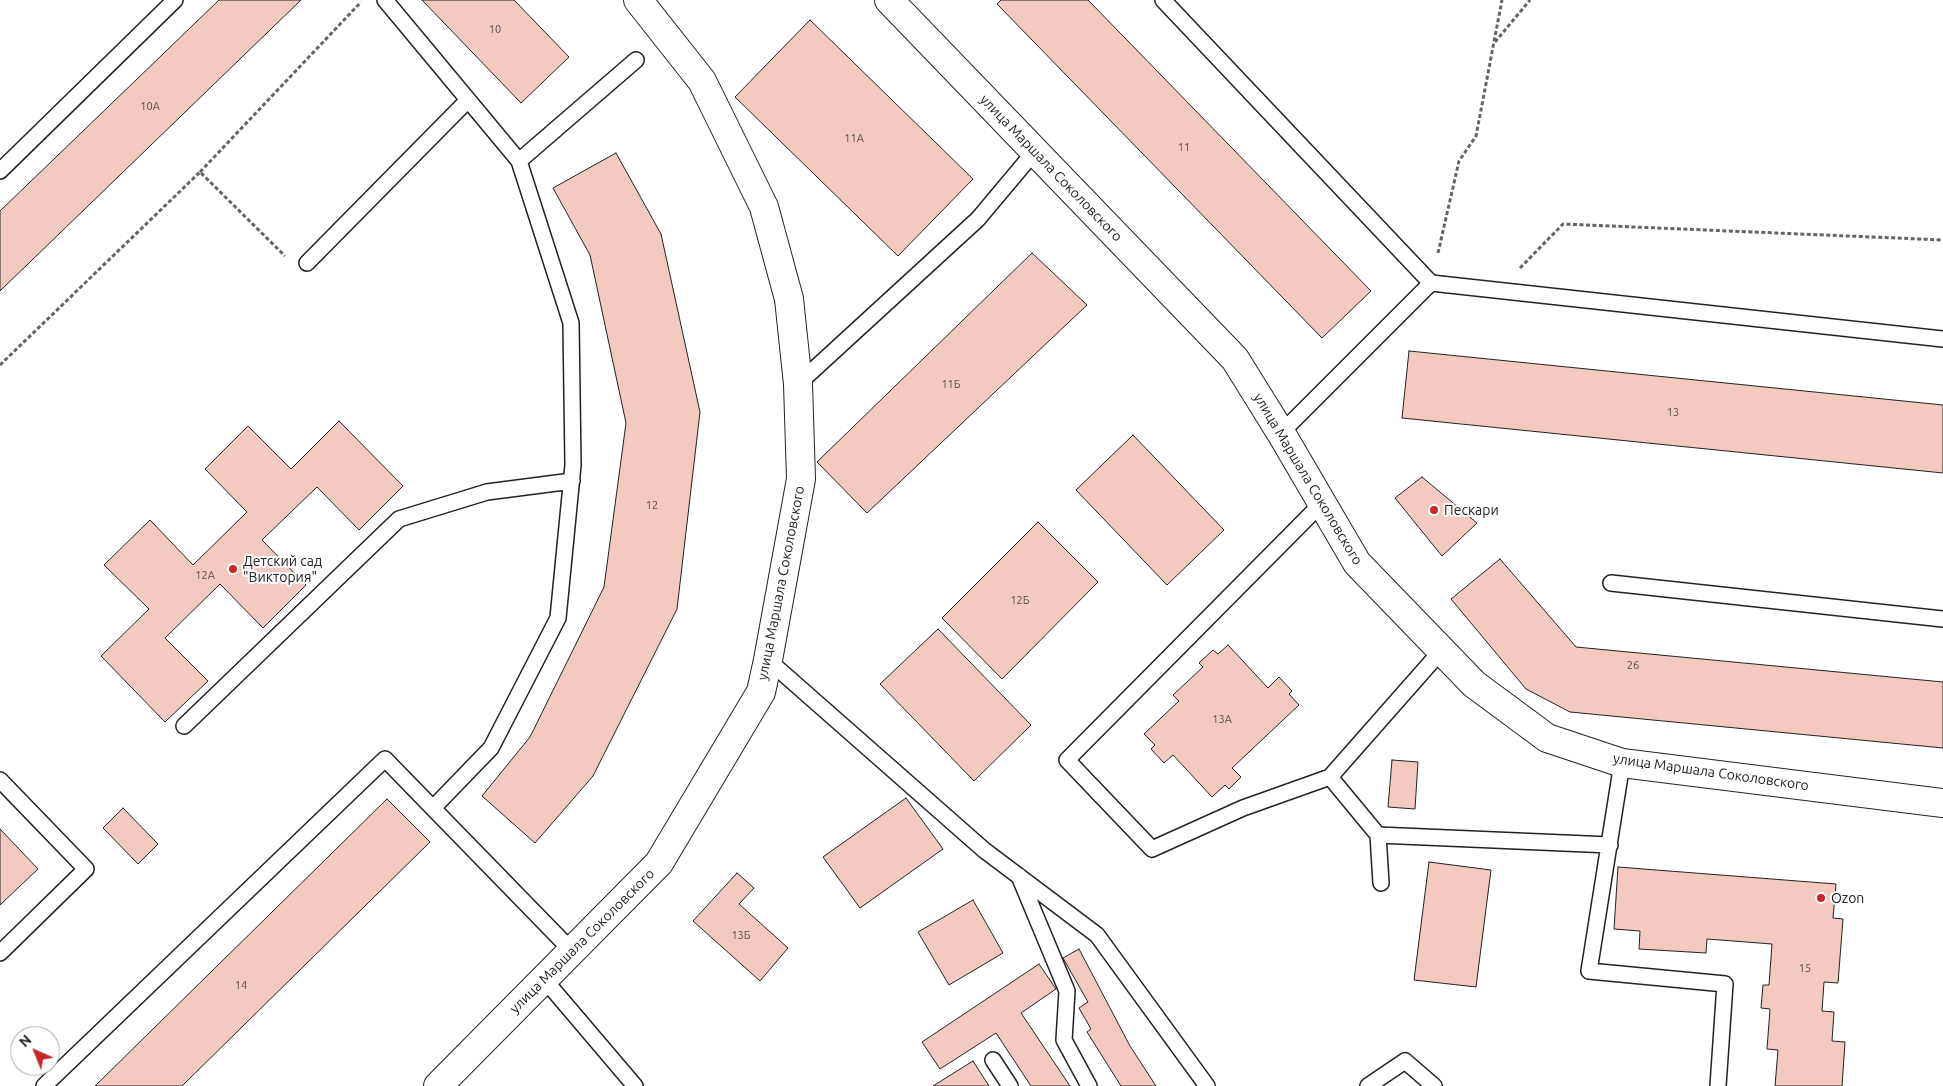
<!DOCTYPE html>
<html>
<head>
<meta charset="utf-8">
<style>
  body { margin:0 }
  #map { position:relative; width:1943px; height:1086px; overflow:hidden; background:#fff; font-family:Ubuntu,sans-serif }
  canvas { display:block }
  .north { position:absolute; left:10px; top:1026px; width:50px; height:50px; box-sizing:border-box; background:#fff; border:1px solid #a7a7a7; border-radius:50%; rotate:316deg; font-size:14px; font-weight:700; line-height:20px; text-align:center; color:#222 }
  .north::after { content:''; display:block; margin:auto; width:18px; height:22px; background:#c62828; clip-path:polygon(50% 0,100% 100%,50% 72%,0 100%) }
</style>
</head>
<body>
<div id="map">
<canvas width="1943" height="1086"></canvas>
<div class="north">N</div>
</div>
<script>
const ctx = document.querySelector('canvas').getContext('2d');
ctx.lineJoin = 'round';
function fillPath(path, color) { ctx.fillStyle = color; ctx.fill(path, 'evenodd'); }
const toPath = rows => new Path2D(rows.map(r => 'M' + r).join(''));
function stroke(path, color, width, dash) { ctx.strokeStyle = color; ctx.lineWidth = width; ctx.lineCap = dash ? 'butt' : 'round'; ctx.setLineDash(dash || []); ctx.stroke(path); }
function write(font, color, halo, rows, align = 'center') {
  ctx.font = font + ' Ubuntu,sans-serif'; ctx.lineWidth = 4; ctx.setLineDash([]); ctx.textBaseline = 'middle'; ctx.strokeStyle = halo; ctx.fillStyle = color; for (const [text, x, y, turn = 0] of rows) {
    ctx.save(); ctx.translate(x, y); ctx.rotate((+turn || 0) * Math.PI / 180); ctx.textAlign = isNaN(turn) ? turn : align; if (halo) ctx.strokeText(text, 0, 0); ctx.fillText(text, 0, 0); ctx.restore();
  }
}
const building = toPath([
  [219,0,301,0,0,291,0,211,219,0],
  [422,0,514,0,569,57,521,103,422,0],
  [1001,0,1088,0,1371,291,1322,338,997,4,1001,0],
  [810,20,973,179,898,256,735,97,810,20],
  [616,153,661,234,700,412,677,609,593,776,535,843,482,796,530,737,604,587,626,423,590,255,553,188,616,153],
  [1032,253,1087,305,867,513,817,462,1032,253],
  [1409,351,1943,405,1943,473,1402,418,1409,351],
  [339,421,403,486,359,530,317,487,262,540,306,585,263,628,220,584,165,638,208,681,165,722,101,656,149,609,104,565,150,520,193,565,247,512,205,469,248,426,291,469,339,421],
  [1133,435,1224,530,1167,585,1076,490,1133,435],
  [1422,477,1477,523,1442,556,1395,498,1422,477],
  [1038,522,1098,582,1002,679,942,618,1038,522],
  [1500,559,1576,647,1943,682,1943,748,1570,712,1526,689,1451,599,1500,559],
  [938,629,1031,725,974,781,880,684,938,629],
  [1228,645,1268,688,1279,677,1292,691,1289,694,1299,705,1232,768,1241,777,1229,789,1225,785,1212,797,1173,755,1164,763,1151,749,1155,745,1144,734,1179,701,1173,695,1203,667,1199,663,1213,650,1218,654,1228,645],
  [1392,760,1418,762,1415,809,1388,807,1392,760],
  [906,798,943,849,860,908,823,857,906,798],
  [387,799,430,842,182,1086,95,1086,387,799],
  [123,808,158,844,138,864,103,828,123,808],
  [0,829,38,869,0,905,0,829],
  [1429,862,1491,870,1476,987,1414,980,1429,862],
  [1618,867,1836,884,1833,918,1843,919,1838,983,1824,982,1822,1011,1834,1012,1832,1041,1845,1042,1842,1086,1775,1086,1778,1050,1767,1049,1770,1009,1761,1008,1763,985,1769,985,1772,944,1707,939,1706,953,1639,949,1640,931,1614,929,1618,867],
  [737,873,754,888,739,904,788,948,760,981,693,921,737,873],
  [973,900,1003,953,949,985,918,932,973,900],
  [1079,949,1130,1046,1156,1086,1121,1086,1087,1032,1091,1029,1079,1008,1088,1002,1063,958,1079,949],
  [1039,964,1056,989,1021,1013,1070,1086,1031,1086,996,1033,940,1069,922,1042,1039,964],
  [973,1061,989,1086,933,1086,973,1061]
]);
fillPath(building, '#f3c9c0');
stroke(building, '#222', 1);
const lane = toPath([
  [385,0,519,161,636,60],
  [1163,0,1431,283,1943,339],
  [0,171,175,0],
  [307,263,468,100],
  [798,384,978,219,1035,151],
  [1281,433,1431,283],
  [1322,503,1067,760,1152,849,1243,808,1330,777],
  [1611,583,1943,619],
  [768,660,984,850,1097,935,1207,1086],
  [184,726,399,519,487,492,572,481],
  [1622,763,1589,971,1725,984,1718,1086],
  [0,780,86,869,0,953],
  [433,808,491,748,558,618,573,465,571,323,519,161],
  [1378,835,1610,845],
  [1019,876,1067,991,1064,1040,1089,1086],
  [1381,883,1378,835,1330,777,1441,651],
  [544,979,635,1086],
  [993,1060,1010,1086],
  [44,1086,385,759,572,951],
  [1368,1086,1405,1061,1434,1086]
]);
const street = toPath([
  [889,0,1235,359,1281,433,1357,563,1474,684,1547,738,1622,763,1943,803],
  [438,1086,659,863,761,692,768,660,801,479,798,384,789,299,764,207,702,81,638,0]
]);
stroke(lane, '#222', 18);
stroke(street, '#222', 30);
stroke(toPath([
  [1495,42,1530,0],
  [200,172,361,2],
  [1438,253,1459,161,1476,136,1502,0],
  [1520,268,1563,224,1943,240],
  [0,365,200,172,285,256]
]), '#646464', 3, [4, 2.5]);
stroke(lane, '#fff', 15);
stroke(street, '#fff', 28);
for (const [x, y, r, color] of [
  [1434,510,5,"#c62828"],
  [233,569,5,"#c62828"],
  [1821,898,5,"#c62828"]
]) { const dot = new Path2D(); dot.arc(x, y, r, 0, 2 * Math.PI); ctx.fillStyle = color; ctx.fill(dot); stroke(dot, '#fff', 2); }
write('11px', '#564c4a', null, [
  ["10",495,29],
  ["10А",150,106],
  ["11А",854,138],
  ["11",1184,147],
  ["11Б",951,384],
  ["13",1673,412],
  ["12",652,505],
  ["12А",205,575],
  ["12Б",1020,600],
  ["26",1633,665],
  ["13А",1222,719],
  ["13Б",741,935],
  ["15",1805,968],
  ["14",241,985]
]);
write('14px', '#222', '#fff', [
  ["улица Маршала Соколовского",1051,168,46],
  ["улица Маршала Соколовского",1308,479,59],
  ["улица Маршала Соколовского",781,583,-79],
  ["улица Маршала Соколовского",1711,772,8],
  ["улица Маршала Соколовского",582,941,-45]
]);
write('14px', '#222', '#fff', [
  ["Пескари",1444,510],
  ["Детский сад",243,561],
  ["\"Виктория\"",243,577],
  ["Ozon",1831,898]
], 'left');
</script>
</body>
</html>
